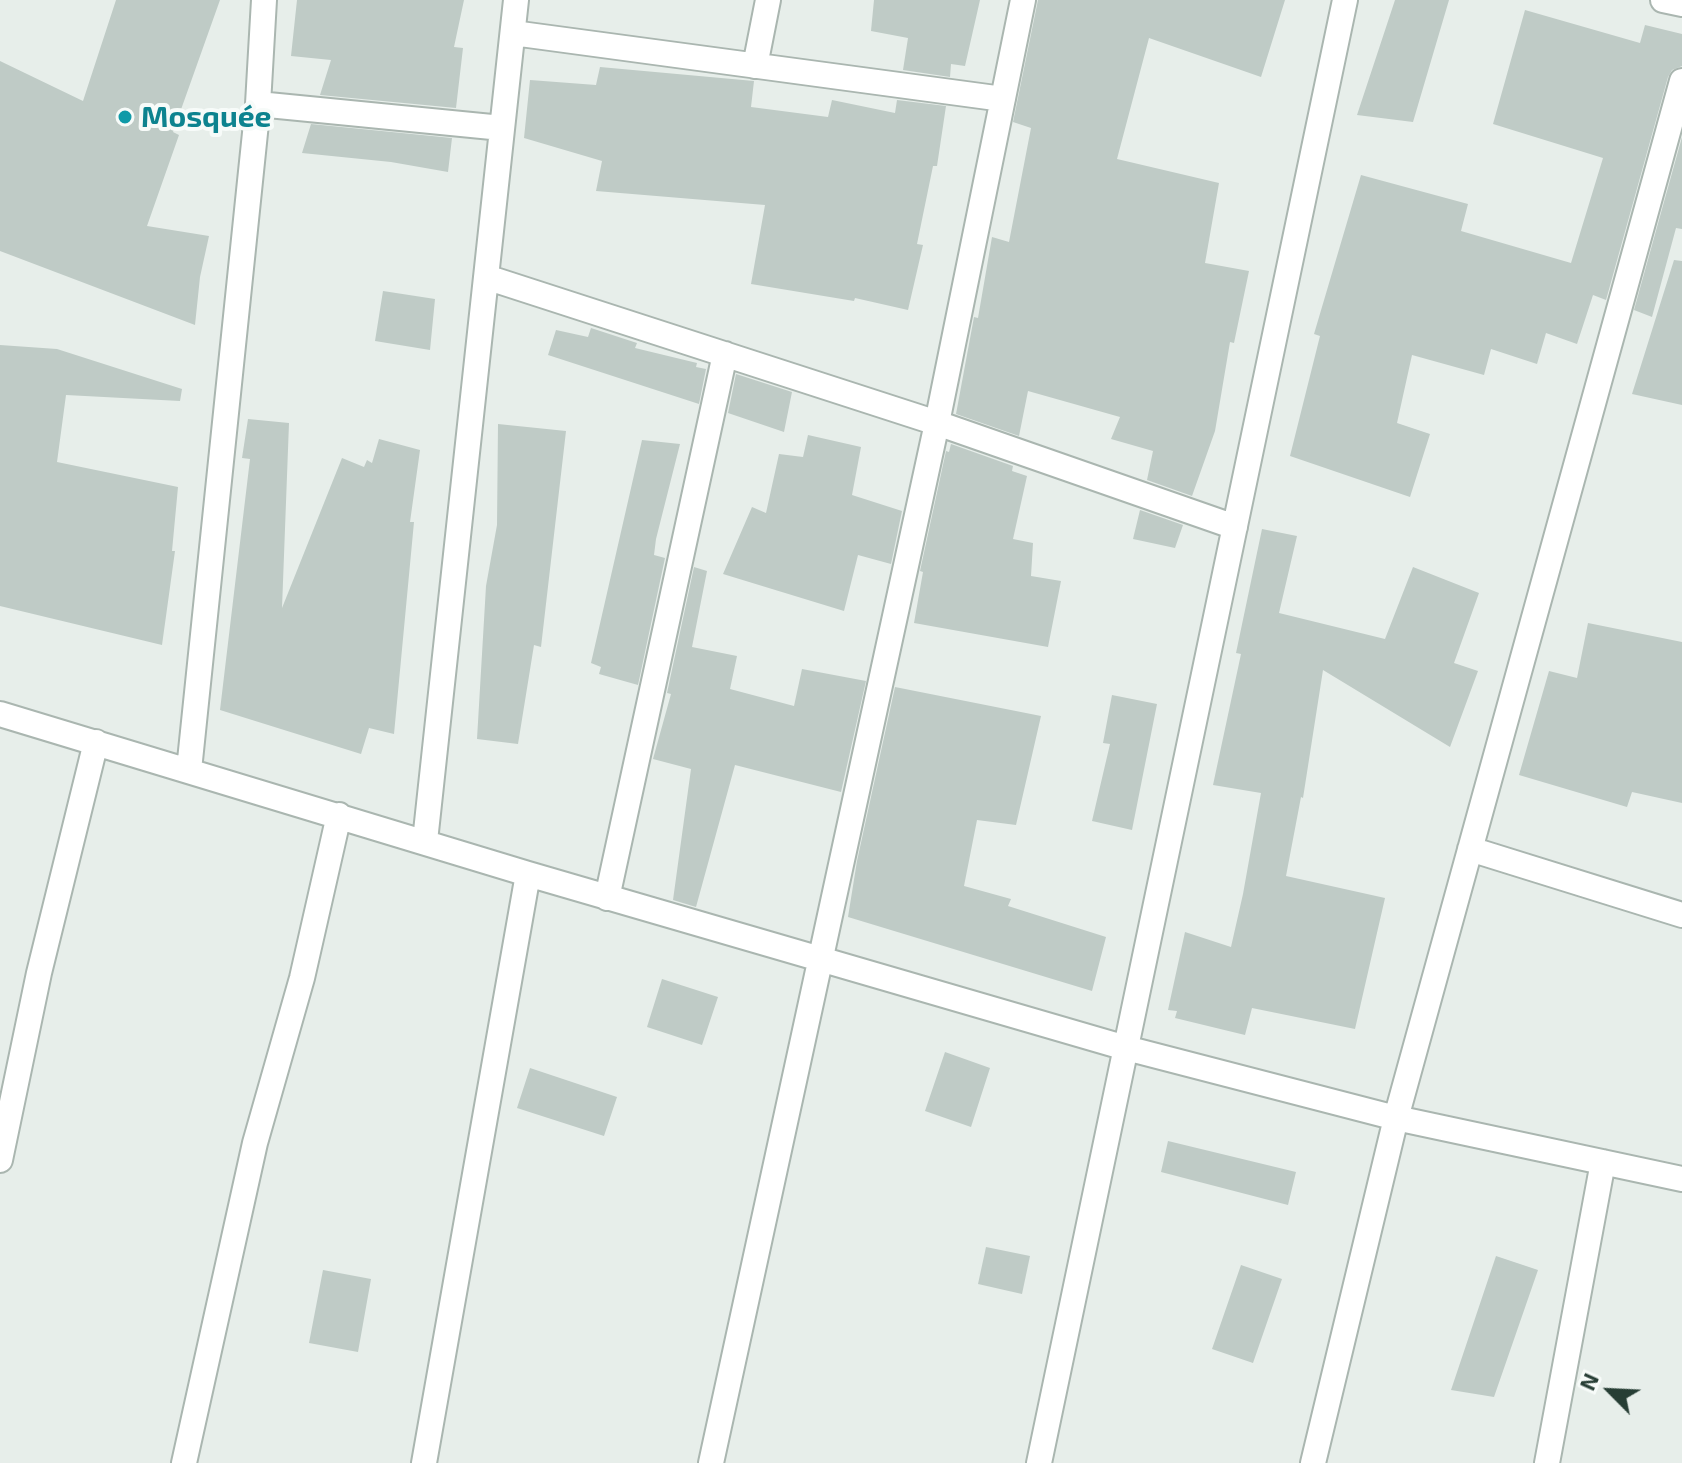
<!DOCTYPE html>
<html>
<head>
<meta charset="utf-8">
<style>
  body { margin:0 }
  #map { position:relative; width:1682px; height:1463px; overflow:hidden; background:#e7eeea; font-family:"Exo 2",sans-serif }
  canvas { display:block }
  .north { position:absolute; left:1570px; top:1351px; width:80px; height:80px; -webkit-text-stroke:6px #f7fbf9; paint-order:stroke; rotate:294deg; font-size:22px; font-weight:700; line-height:32px; text-align:center; color:#273e35 }
  .north::after { content:''; display:block; margin:auto; width:28px; height:36px; background:#273e35; clip-path:polygon(50% 0,100% 100%,50% 72%,0 100%) }
</style>
</head>
<body>
<div id="map">
<canvas width="1682" height="1463"></canvas>
<div class="north">N</div>
</div>
<script>
const ctx = document.querySelector('canvas').getContext('2d');
ctx.lineJoin = 'round';
function fillPath(path, color) { ctx.fillStyle = color; ctx.fill(path, 'evenodd'); }
const toPath = rows => new Path2D(rows.map(r => 'M' + r).join(''));
function stroke(path, color, width, dash) { ctx.strokeStyle = color; ctx.lineWidth = width; ctx.lineCap = dash ? 'butt' : 'round'; ctx.setLineDash(dash || []); ctx.stroke(path); }
function write(font, color, halo, rows, align = 'center') {
  ctx.font = font + ' "Exo 2",sans-serif'; ctx.lineWidth = 8; ctx.setLineDash([]); ctx.textBaseline = 'middle'; ctx.strokeStyle = halo; ctx.fillStyle = color; for (const [text, x, y, turn = 0] of rows) {
    ctx.save(); ctx.translate(x, y); ctx.rotate((+turn || 0) * Math.PI / 180); ctx.textAlign = isNaN(turn) ? turn : align; if (halo) ctx.strokeText(text, 0, 0); ctx.fillText(text, 0, 0); ctx.restore();
  }
}
fillPath(toPath([
  [116,0,220,0,173,132,179,135,147,226,209,236,200,277,195,325,0,251,0,61,83,101],
  [297,0,464,0,454,47,463,48,456,108,320,95,331,60,291,56],
  [874,0,980,0,965,66,951,64,950,77,903,70,908,38,871,31],
  [1038,0,1285,0,1261,77,1149,38,1117,159,1219,183,1205,263,1249,271,1234,343,1230,342,1215,431,1192,496,1147,480,1153,451,1111,439,1120,417,1028,391,1019,436,956,414,974,317,978,318,992,237,1009,242,1031,128,1013,122],
  [1395,0,1449,0,1413,122,1357,115],
  [1525,10,1640,43,1645,25,1682,34,1682,66,1672,70,1668,77,1606,300,1593,295,1577,344,1546,333,1537,364,1491,349,1484,375,1412,355,1397,423,1430,434,1410,497,1290,456,1320,336,1314,334,1361,175,1468,204,1461,231,1571,263,1603,158,1493,124],
  [600,67,754,81,751,107,828,117,832,100,895,113,897,100,946,106,937,166,933,166,917,244,923,245,908,310,855,298,854,301,751,284,765,205,596,191,602,161,524,138,530,80,596,85],
  [311,124,452,138,448,172,391,162,302,153],
  [1682,137,1682,229,1676,228,1652,317,1634,310],
  [1674,260,1682,261,1682,405,1632,394],
  [383,291,435,299,430,350,375,341],
  [591,328,637,343,635,348,697,363,696,367,706,369,699,404,548,355,556,330,588,337],
  [0,345,57,349,182,389,180,401,66,395,57,462,178,487,172,551,175,551,162,645,0,606],
  [736,374,792,392,784,432,728,413],
  [248,419,289,423,282,608,342,458,364,467,367,460,372,463,379,439,420,450,410,522,414,522,394,734,369,728,361,754,220,710,250,459,242,458],
  [498,424,566,431,541,647,534,645,518,744,477,739,486,586,497,525],
  [808,435,861,447,852,495,902,511,891,564,858,555,844,611,723,574,752,507,766,513,779,454,803,457],
  [642,440,680,444,656,539,654,555,665,558,638,685,599,674,601,667,591,663],
  [951,444,1013,466,1012,471,1027,476,1013,539,1033,543,1031,576,1061,581,1048,647,914,623,923,572,920,571,946,451,949,452],
  [1140,510,1183,525,1175,548,1133,539],
  [1262,529,1297,536,1279,613,1385,639,1413,567,1479,593,1454,663,1478,671,1450,747,1323,670,1303,798,1301,797,1286,876,1385,898,1355,1029,1252,1008,1245,1035,1175,1018,1177,1011,1168,1010,1185,932,1231,947,1243,894,1261,793,1213,785,1241,654,1236,653],
  [694,567,707,571,692,647,737,656,730,689,794,706,802,669,866,681,841,792,735,765,696,907,673,900,691,769,653,759,671,694,667,693],
  [1588,623,1682,642,1682,803,1632,792,1627,807,1519,775,1549,671,1577,678],
  [895,687,1041,716,1016,825,977,820,964,886,1011,899,1008,906,1106,937,1092,991,848,917,857,861],
  [1112,695,1157,704,1132,830,1092,821,1110,744,1103,743],
  [662,979,718,997,702,1045,647,1027],
  [945,1052,990,1068,971,1127,925,1111],
  [530,1068,617,1097,604,1136,517,1108],
  [1168,1141,1296,1172,1288,1205,1161,1172],
  [986,1247,1030,1256,1022,1294,978,1284],
  [1496,1256,1538,1270,1494,1397,1451,1390],
  [1241,1265,1282,1279,1253,1363,1212,1349],
  [323,1270,371,1279,358,1352,309,1343]
]), '#bfcbc6');
const minor = toPath([
  [1663,0,1682,4],
  [513,33,1003,99],
  [755,66,768,0],
  [258,104,502,128],
  [486,277,937,423,1235,527],
  [0,714,528,874,1126,1048,1396,1118,1682,1179],
  [189,770,258,104,264,0],
  [425,841,516,0],
  [1470,849,1682,915],
  [607,898,725,354],
  [0,1160,39,973,96,742],
  [184,1463,255,1143,302,978,339,815],
  [424,1463,528,874],
  [711,1463,937,423,1023,0],
  [1039,1463,1345,0],
  [1313,1463,1396,1118,1682,81],
  [1547,1463,1603,1162]
]);
stroke(minor, '#aab6b0', 28);
stroke(minor, '#fff', 24);
for (const [x, y, r, color] of [
  [125,117,8,"#0f9aa8"]
]) { const dot = new Path2D(); dot.arc(x, y, r, 0, 2 * Math.PI); ctx.fillStyle = color; ctx.fill(dot); stroke(dot, '#f7fbf9', 3); }
write('bold 30px', '#0d838f', '#f7fbf9', [
  ["Mosquée",141,117]
], 'left');
</script>
</body>
</html>
